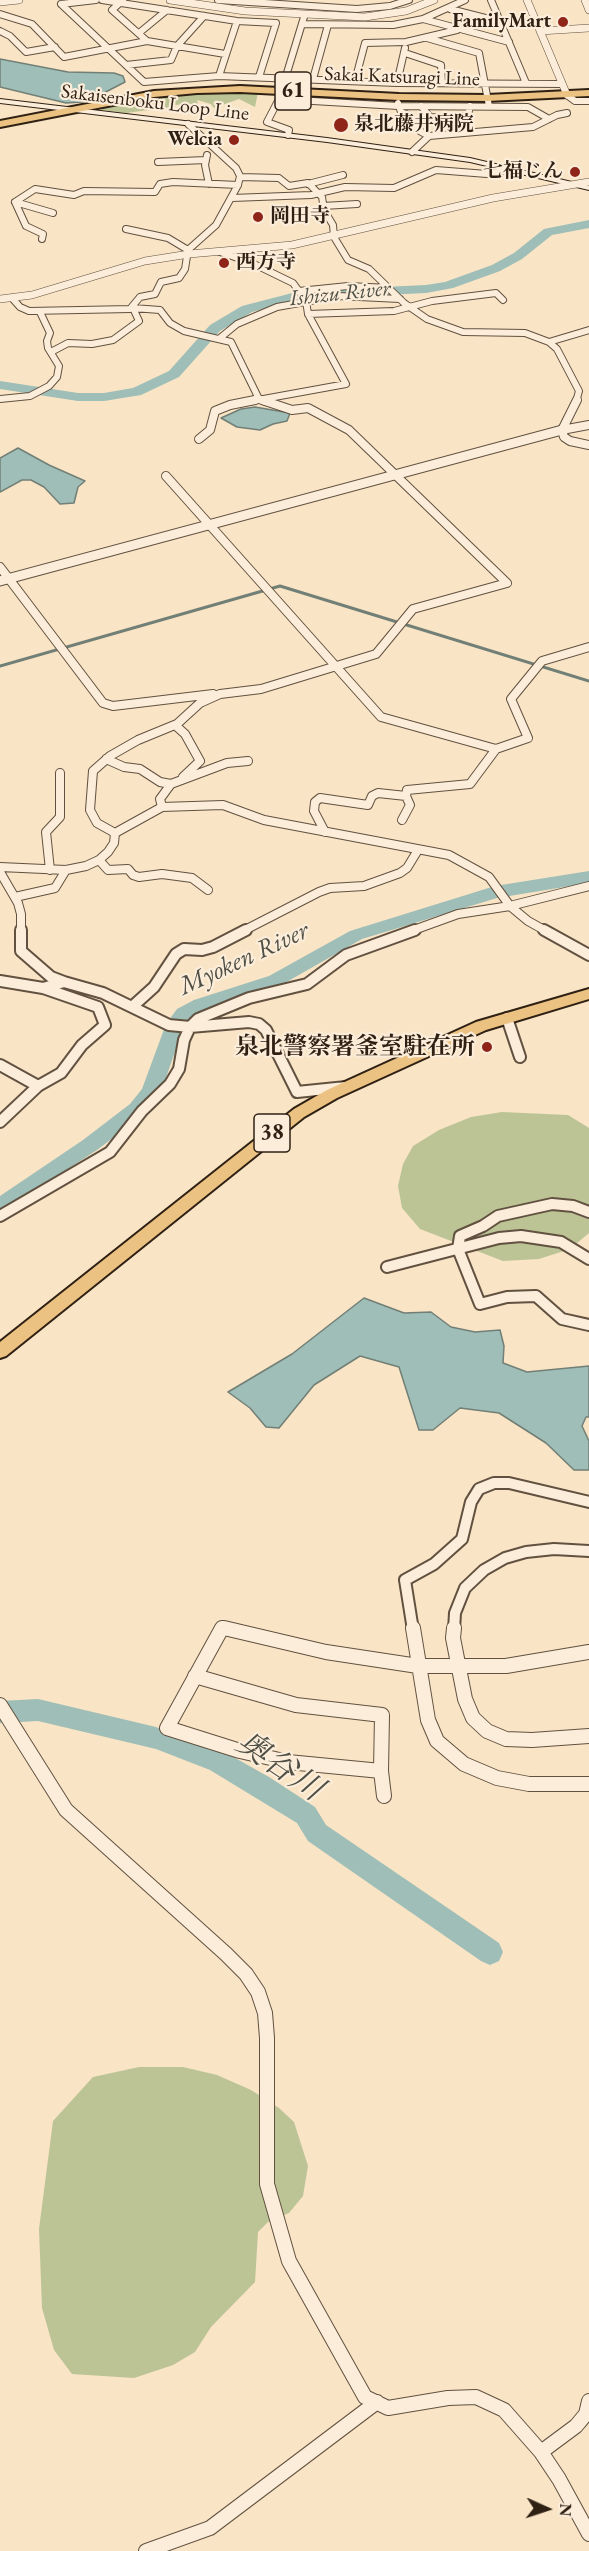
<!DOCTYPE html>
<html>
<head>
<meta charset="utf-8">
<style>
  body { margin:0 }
  #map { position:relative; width:589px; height:2551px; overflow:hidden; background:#f9e4c5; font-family:"EB Garamond",serif }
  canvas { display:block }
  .north { position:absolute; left:517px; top:2479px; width:60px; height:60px; -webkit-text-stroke:4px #fbedd9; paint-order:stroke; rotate:93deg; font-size:16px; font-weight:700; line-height:24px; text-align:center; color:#2f2014 }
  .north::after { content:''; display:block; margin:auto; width:21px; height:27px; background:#2f2014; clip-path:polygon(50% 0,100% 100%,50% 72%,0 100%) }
</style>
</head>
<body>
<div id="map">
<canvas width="589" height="2551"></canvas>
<div class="north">N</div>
</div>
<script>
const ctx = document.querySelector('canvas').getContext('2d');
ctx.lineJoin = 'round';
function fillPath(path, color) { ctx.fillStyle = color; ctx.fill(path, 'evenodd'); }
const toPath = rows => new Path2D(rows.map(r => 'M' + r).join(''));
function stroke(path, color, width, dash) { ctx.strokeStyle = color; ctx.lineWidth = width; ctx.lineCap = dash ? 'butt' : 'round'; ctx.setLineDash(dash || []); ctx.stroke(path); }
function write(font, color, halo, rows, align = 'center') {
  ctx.font = font + ' "EB Garamond","Noto Serif JP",serif'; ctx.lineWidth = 4.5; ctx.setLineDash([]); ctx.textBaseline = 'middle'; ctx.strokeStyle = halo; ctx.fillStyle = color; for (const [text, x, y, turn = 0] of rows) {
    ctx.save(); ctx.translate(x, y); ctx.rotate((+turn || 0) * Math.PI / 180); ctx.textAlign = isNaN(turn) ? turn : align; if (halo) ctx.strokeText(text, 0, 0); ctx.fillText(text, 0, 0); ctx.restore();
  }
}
fillPath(toPath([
  [225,92,258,92,255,107,239,99,214,108,211,104,197,100,198,104,173,105,171,107,126,113,102,110,102,106,136,100],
  [502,1112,568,1115,589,1128,589,1233,570,1249,539,1259,503,1261,420,1229,402,1208,398,1186,403,1164,413,1146,439,1130,471,1117],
  [139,2067,183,2067,217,2075,251,2090,279,2108,294,2122,308,2166,303,2196,289,2213,268,2222,258,2232,255,2282,211,2327,195,2352,173,2365,134,2378,72,2374,54,2350,42,2308,39,2229,53,2121,93,2077]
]), '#bcc496');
const water = toPath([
  [0,59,68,72,114,73,123,76,125,82,98,96,82,102,66,103,0,87,0,59],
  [255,407,290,413,287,421,273,424,260,430,237,427,221,418,241,409,255,407],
  [18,448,49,465,85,481,78,487,74,503,60,504,44,487,31,480,22,480,0,492,0,458,18,448],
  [364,1298,404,1313,431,1312,451,1327,475,1332,500,1330,504,1346,503,1363,527,1372,589,1366,589,1417,586,1417,582,1426,589,1441,589,1470,574,1470,546,1443,499,1413,460,1408,433,1430,419,1430,399,1367,360,1356,314,1385,279,1428,266,1427,250,1408,228,1392,292,1354,364,1298]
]);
fillPath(water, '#9ebeb7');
stroke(water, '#727f76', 1.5);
stroke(toPath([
  [0,666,280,586,589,681]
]), '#727f76', 3);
fillPath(toPath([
  [589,220,589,228,552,235,522,259,500,271,453,288,426,293,300,299,252,312,220,331,179,377,141,395,104,401,78,401,0,389,0,381,78,393,104,393,133,388,169,371,210,325,242,306,300,291,426,285,445,282,492,265,514,253,544,229,589,220],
  [589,871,589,883,497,898,362,939,283,984,208,1010,191,1019,184,1026,161,1092,144,1114,97,1150,34,1191,7,1212,0,1215,0,1196,83,1140,130,1104,142,1089,166,1024,177,1009,194,1000,269,976,350,931,495,886,589,871],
  [38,1699,156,1727,228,1754,269,1777,315,1807,326,1825,499,1943,503,1952,499,1961,490,1965,481,1961,308,1841,297,1823,210,1770,156,1749,38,1721,0,1723,0,1701,38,1699]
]), '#9ebeb7');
const minorFar3 = toPath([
  [102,0,237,21,276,23,259,77],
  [123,0,112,10,147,41,225,54],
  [218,0,357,9,390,6,409,0],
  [491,0,526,83],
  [61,4,144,82,219,76,397,83,562,84],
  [61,4,96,0],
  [450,9,501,22],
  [0,14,32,24,64,57,147,41],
  [423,19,509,42],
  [302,24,393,25,423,19,465,0],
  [0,31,10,36,26,52,55,47],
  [139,33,167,10],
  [427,38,479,53,489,106],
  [405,53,441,65,442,83],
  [126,65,171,60,177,46,204,16],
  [219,76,237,21],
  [313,79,328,25],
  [355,81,365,43,406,42,457,30],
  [397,83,405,48],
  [567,95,575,101,589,101],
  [279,99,398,106,528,107,549,119],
  [398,103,401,112,410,116,416,123,416,129,429,136,533,127,557,115,567,113],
  [421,106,430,117,455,119,468,115,470,106],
  [288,135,289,130,267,122,279,99,304,17],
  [412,152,429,136],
  [207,155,205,165,209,184],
  [158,162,206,160],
  [240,177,279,178,289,186,308,183,322,197,324,210,333,225,334,237,348,260,369,269,404,303,427,319,463,332,525,333,549,342,557,349,579,391,576,402],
  [308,184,343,175],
  [232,198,311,195,345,187,394,188,436,170,487,174,514,169],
  [15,202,26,226,43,234,42,239],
  [323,206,357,204],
  [53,213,15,202,35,189,74,195,84,191,155,192,160,184,173,182,238,185],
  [126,229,168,238,188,250],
  [220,252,252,263,293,283,306,301,308,314,346,384,247,402],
  [299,291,348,286,389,288],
  [12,298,20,307,29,311,130,309,140,297,155,294,161,282,179,278,185,269,188,250,216,225,238,185,240,176,236,168,188,124],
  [308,314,394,311,432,301,496,293,503,300],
  [220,338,237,324,277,307,338,296,400,299],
  [549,342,589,330],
  [51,352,68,343,92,344,113,340,139,321,133,308,160,310,170,323,184,331,231,342,259,399,265,402],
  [0,399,30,396,49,386,57,377,59,366,48,348,47,341,50,333,40,312]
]);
const minorFar2 = toPath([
  [562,430,577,400],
  [562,430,564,437,570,441,589,445],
  [562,430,589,425],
  [199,439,210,430,215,411,230,405,255,400],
  [166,476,381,717,496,749,528,738,511,699,542,661,589,647],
  [0,567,103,703,113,706,213,694],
  [175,725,185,734,200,761,183,777],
  [106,759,124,767,140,769,160,782,171,784],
  [162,807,160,799,171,784,227,763,248,761],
  [402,820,410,805,406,796,407,790,470,784,496,749],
  [325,832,314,811,315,802,320,798,368,805,372,796,378,793,406,796],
  [115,833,97,823,90,810,93,771,110,756,138,740,177,724,200,703,220,694,261,689,376,654,413,609,507,583,349,430,308,408,292,410,262,400],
  [99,860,108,870,128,869,133,875,139,877,162,874,192,878,208,890],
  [0,867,66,870,86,866,99,860,108,852,114,843,115,833,162,807,223,805,264,820,449,855,489,877,510,906,528,921,546,931],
  [50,870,46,832,60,817,60,773],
  [0,872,18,903,21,914,21,931],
  [15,897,55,888,66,870],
  [243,931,319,892,330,888,364,886,400,873,407,868,418,850],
  [411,931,458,914,510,906,589,886]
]);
const minorFar1 = toPath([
  [21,930,21,951,51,977,64,982],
  [544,930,589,955],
  [0,981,43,988,98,1007,105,1025,82,1045,61,1073,38,1086,0,1122],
  [43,988,64,982,103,993,169,1025,190,1027,249,1022,259,1024,266,1030,297,1092,346,1087],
  [133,1006,154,987,176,954,184,949,202,950,213,947,246,930],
  [507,1018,520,1057],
  [0,1065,38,1086],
  [589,1212,573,1206,552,1204,498,1216,483,1226,460,1236,458,1249,480,1304,507,1297,536,1296,562,1319,589,1325],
  [0,1216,110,1152,142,1111,170,1084,179,1069,184,1040,190,1027,198,1019,249,998,307,984,346,955,415,930],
  [387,1267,499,1238,521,1236,561,1242,589,1259],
  [221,1630,222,1628,230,1630],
  [413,1630,405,1580,434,1564,462,1539,471,1502,479,1489,494,1483,509,1483,589,1502],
  [454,1630,455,1613,465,1588,484,1570,505,1558,526,1552,554,1549,589,1551]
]);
const minor = toPath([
  [222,1628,167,1728,240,1751,288,1762,381,1771],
  [224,1628,326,1652,418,1666,506,1666,589,1652],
  [413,1628,428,1720,437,1741,464,1764,497,1778,529,1784,589,1784],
  [454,1628,453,1638,465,1699,473,1718,487,1731,506,1739,532,1740,589,1736],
  [195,1676,296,1705,382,1715,381,1771,384,1796],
  [0,1705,66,1810,226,1954,246,1974,258,1992,265,2013,267,2038,267,2184,289,2261,365,2397,388,2408,448,2398,476,2397,504,2410,541,2452,559,2479,589,2534],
  [541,2452,576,2426,586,2414,589,2401],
  [146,2551,210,2528,377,2402]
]);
const tertiaryFar1 = toPath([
  [170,0,245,11,365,17,406,11,434,0],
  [527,0,567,95],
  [585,0,589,10],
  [0,2,19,0],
  [540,31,589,28],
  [0,299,32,295,145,261,189,254,292,245,493,198,589,182]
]);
const tertiary = toPath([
  [0,581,562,430]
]);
const secondary = toPath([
  [0,99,327,138,470,158,589,186,589,190,470,162,327,142,0,103,0,99]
]);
const primary = toPath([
  [240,86,399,94,487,95,589,90,589,96,487,101,399,100,240,92,197,93,154,97,0,127,0,121,154,91,240,86],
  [589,989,589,999,486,1030,337,1098,304,1117,6,1356,0,1358,0,1342,294,1109,327,1090,476,1022,589,989]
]);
stroke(minorFar3, '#625140', 8);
stroke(minorFar2, '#625140', 10);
stroke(minorFar1, '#625140', 14);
stroke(minor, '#625140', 16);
stroke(tertiaryFar1, '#625140', 8);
stroke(tertiary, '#625140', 11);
stroke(secondary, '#2f2014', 2);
stroke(primary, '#2f2014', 4);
stroke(minorFar3, '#fbedd9', 6);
stroke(minorFar2, '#fbedd9', 8);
stroke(minorFar1, '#fbedd9', 10);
stroke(minor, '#fbedd9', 14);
stroke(tertiaryFar1, '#fbedd9', 7);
stroke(tertiary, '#fbedd9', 9);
fillPath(secondary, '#fbedd9');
fillPath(primary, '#ecc282');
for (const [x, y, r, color] of [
  [563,22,6,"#8f2418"],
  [341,125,8,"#8f2418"],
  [234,140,6,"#8f2418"],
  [575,172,6,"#8f2418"],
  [258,217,6,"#8f2418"],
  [224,263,6,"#8f2418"],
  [487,1047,6,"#8f2418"]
]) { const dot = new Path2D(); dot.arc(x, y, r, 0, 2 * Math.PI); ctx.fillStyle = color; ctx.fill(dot); stroke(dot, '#fbedd9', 2); }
write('bold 20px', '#2f2014', '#fbedd9', [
  ["FamilyMart",551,22],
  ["泉北藤井病院",354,125,"left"],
  ["Welcia",222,140],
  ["七福じん",563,172],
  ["岡田寺",270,217,"left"],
  ["西方寺",236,263,"left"]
], 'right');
write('20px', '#2f2014', '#fbedd9', [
  ["Sakai Katsuragi Line",402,77,2],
  ["Sakaisenboku Loop Line",155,103,7]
]);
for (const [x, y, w] of [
  [293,91,36],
  [272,1133,36]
]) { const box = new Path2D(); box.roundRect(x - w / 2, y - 19, w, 38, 4.5); ctx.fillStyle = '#fbedd9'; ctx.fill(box); stroke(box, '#2f2014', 1.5); }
write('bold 22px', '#2f2014', null, [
  ["61",293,91],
  ["38",272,1133]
]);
write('italic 22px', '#504f45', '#fbedd9', [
  ["Ishizu River",340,294,-6]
]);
write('bold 24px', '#2f2014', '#fbedd9', [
  ["泉北警察署釜室駐在所",475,1047]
], 'right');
write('italic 26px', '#504f45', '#fbedd9', [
  ["Myoken River",244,959,-25]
]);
write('italic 32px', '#504f45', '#fbedd9', [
  ["奥谷川",279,1767,34]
]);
</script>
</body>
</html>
